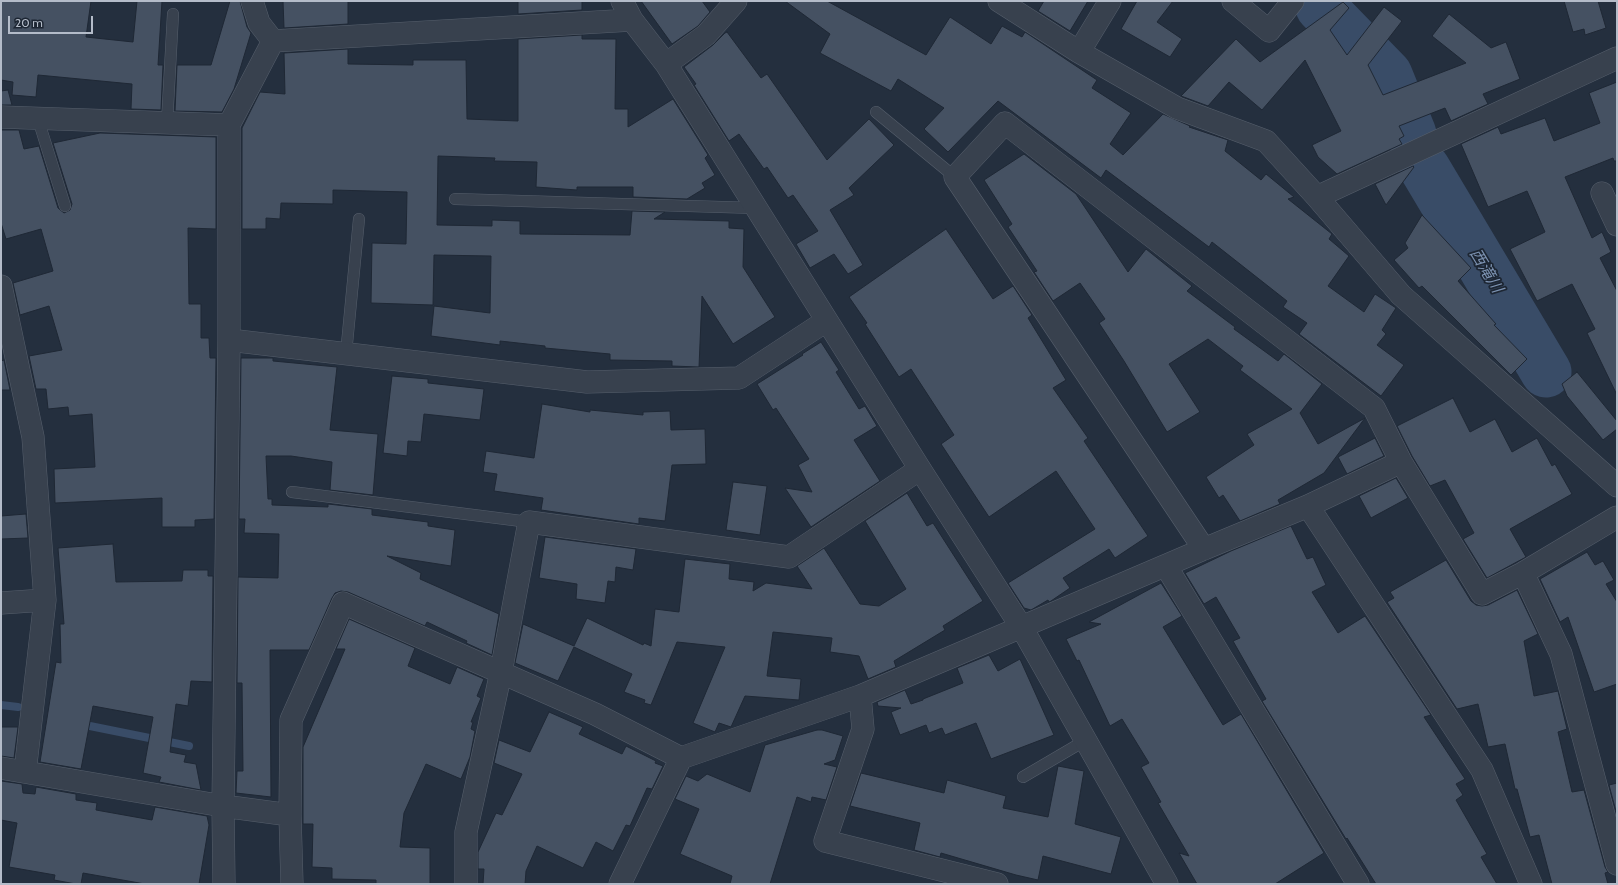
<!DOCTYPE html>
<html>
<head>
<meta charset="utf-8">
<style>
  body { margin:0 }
  #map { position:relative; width:1618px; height:885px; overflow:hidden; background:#242f3e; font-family:Cabin,sans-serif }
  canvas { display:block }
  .frame { position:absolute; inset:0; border:2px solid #b4bcc9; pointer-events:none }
  .scale { position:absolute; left:8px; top:16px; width:85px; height:18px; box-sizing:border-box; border:2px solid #b4bcc9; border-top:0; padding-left:5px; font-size:12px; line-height:14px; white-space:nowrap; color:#b4bcc9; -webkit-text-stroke:3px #1d2633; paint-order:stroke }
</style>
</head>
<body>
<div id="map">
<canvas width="1618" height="885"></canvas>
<div class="frame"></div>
<div class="scale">20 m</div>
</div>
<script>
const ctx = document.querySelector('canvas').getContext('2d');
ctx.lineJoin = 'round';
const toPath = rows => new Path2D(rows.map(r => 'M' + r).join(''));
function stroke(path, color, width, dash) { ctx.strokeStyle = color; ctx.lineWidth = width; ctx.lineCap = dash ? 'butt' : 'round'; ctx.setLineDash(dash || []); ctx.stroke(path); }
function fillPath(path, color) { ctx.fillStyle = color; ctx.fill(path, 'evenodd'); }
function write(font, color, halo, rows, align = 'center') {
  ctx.font = font + ' Cabin,"Noto Sans JP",sans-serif'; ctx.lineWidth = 3.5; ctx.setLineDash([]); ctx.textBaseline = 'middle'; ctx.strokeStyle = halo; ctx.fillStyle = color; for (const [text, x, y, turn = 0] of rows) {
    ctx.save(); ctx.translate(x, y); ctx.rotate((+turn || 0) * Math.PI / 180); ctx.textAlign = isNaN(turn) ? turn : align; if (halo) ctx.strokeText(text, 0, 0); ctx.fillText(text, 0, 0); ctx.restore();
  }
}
stroke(toPath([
  [1,705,18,707],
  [80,724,189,746]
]), '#394c67', 8);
stroke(toPath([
  [1321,7,1387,75,1411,134],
  [1425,169,1546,372]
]), '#394c67', 51);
const building = toPath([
  [1,1,91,1,86,37,133,42,137,1,162,1,158,65,163,65,161,110,131,109,132,84,38,75,36,97,12,95,13,82,1,80,1,1],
  [230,1,240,1,247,27,251,33,234,89,222,112,175,111,177,65,211,65,230,1],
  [283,1,348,1,348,24,284,28,283,1],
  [518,1,582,1,582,10,518,14,518,1],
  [641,1,702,1,710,12,698,26,672,44,641,1],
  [785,1,827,1,926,55,950,17,991,44,1002,26,1022,37,1025,32,1097,80,1092,88,1131,113,1110,144,1123,155,1163,114,1190,126,1189,127,1228,140,1225,151,1261,180,1266,174,1294,197,1288,199,1332,234,1329,239,1349,256,1328,286,1364,312,1375,294,1396,308,1382,330,1386,334,1377,345,1404,365,1381,396,1299,334,1307,323,1283,307,1287,301,1212,242,1209,247,1106,170,1101,178,998,101,948,152,924,129,944,108,898,79,891,91,820,53,830,34,785,1],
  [1044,1,1088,1,1070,31,1038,11,1044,1],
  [1137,1,1173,1,1157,22,1182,39,1170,57,1121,29,1137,1],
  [1564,1,1598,1,1606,28,1585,35,1584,29,1573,32,1564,1],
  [1343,2,1349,8,1330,30,1347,55,1384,7,1402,21,1368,65,1383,95,1466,63,1432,36,1449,14,1491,48,1506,42,1520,79,1483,94,1488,104,1451,121,1445,108,1399,126,1404,136,1399,139,1402,144,1337,174,1318,157,1312,145,1341,131,1305,60,1262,110,1229,82,1208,106,1181,96,1236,39,1260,62,1343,2],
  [727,32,761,78,767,74,827,160,869,119,894,145,849,188,854,195,830,210,863,265,848,274,834,254,810,268,796,244,818,231,793,195,788,198,767,167,764,169,739,134,729,141,694,85,696,84,684,67,713,45,725,33,727,32],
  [582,35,582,39,616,39,615,109,628,109,628,127,673,99,708,155,705,158,715,175,702,183,705,188,687,199,633,197,633,187,577,187,577,190,536,187,537,162,494,161,495,158,438,156,437,225,492,226,492,220,520,221,520,234,630,235,632,211,665,212,654,219,729,221,729,228,744,229,743,267,775,317,733,344,702,296,699,367,672,366,672,361,610,360,610,354,545,348,545,346,500,341,500,345,431,336,434,306,490,313,491,256,434,255,433,305,371,303,372,243,406,244,407,192,333,190,333,204,281,203,280,219,266,218,266,229,242,229,242,128,260,92,285,94,284,53,348,49,348,64,413,65,413,60,466,60,467,119,518,121,518,39,582,35],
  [1617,82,1617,161,1614,161,1613,158,1565,177,1592,238,1602,232,1611,252,1600,258,1617,291,1617,395,1587,333,1595,329,1572,284,1537,301,1510,249,1545,232,1527,191,1488,207,1461,144,1498,127,1501,134,1545,118,1554,141,1600,123,1589,93,1617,82],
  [8,90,12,105,1,105,1,91,8,90],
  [1,130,19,130,24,149,39,146,58,208,64,213,70,210,72,204,53,143,100,133,216,137,216,229,188,228,189,304,201,304,201,338,209,338,210,358,216,358,214,519,195,520,195,527,162,527,162,498,55,503,54,469,95,467,92,414,69,416,68,407,48,409,46,389,36,389,29,356,62,350,49,306,20,315,13,283,53,271,41,229,6,239,1,223,1,130],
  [1024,154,1076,194,1128,272,1146,249,1192,286,1187,291,1235,327,1234,329,1278,361,1284,354,1322,384,1300,413,1318,444,1365,418,1324,473,1278,500,1280,504,1240,521,1223,495,1219,498,1206,477,1254,445,1247,434,1292,409,1240,370,1243,366,1208,339,1169,364,1200,412,1167,432,1124,361,1099,323,1105,319,1080,283,1053,301,1034,272,1037,271,1008,227,1012,224,984,180,1024,154],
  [1413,166,1414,167,1386,205,1375,184,1413,166],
  [1422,215,1471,268,1458,281,1496,324,1494,325,1527,359,1511,375,1422,286,1419,288,1394,260,1408,248,1405,243,1422,215],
  [946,229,993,299,1013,286,1032,315,1028,318,1066,380,1053,388,1088,438,1084,441,1148,536,1115,558,1109,549,1063,578,1070,588,1051,601,1049,602,1048,600,1031,610,1024,608,1008,583,1095,529,1056,471,989,517,941,444,954,435,911,369,899,377,865,324,867,323,849,297,946,229],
  [821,342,839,370,836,372,859,409,865,406,877,426,854,440,880,481,811,527,785,488,812,492,798,465,809,459,776,408,773,410,757,384,803,355,802,354,821,342],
  [241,358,273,358,273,361,337,367,330,430,378,434,373,495,330,490,332,462,291,456,266,456,268,499,272,499,272,505,328,507,328,504,372,509,372,515,428,522,428,526,455,530,451,566,387,556,421,573,420,579,499,614,492,655,466,643,467,641,427,622,425,626,348,592,341,591,335,593,332,598,309,650,270,650,271,797,236,793,237,771,243,771,242,683,237,683,238,577,278,578,279,534,244,533,245,519,239,519,241,358],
  [4,360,10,390,1,390,1,361,4,360],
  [1577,372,1617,421,1617,429,1603,440,1567,396,1562,384,1577,372],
  [392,376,428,379,428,383,484,389,480,420,424,414,421,442,408,441,407,456,383,453,392,376],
  [1453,398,1470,432,1495,419,1512,452,1537,438,1552,466,1555,464,1572,494,1510,529,1526,557,1487,578,1463,539,1474,533,1445,480,1430,486,1412,456,1397,426,1453,398],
  [542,404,590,412,590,410,643,415,643,412,670,411,671,430,705,429,706,464,672,465,665,521,639,518,639,524,541,510,543,498,494,491,497,474,483,472,486,451,534,458,542,404],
  [1375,438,1384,456,1347,474,1338,457,1375,438],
  [1396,478,1408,498,1371,518,1359,496,1396,478],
  [733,482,767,486,760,535,726,530,733,482],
  [907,493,927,526,933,523,983,601,943,626,945,630,894,661,896,667,868,679,859,656,830,652,832,638,773,632,767,676,801,679,799,700,745,696,731,727,719,723,715,732,693,723,725,647,677,642,651,705,644,703,645,700,624,692,632,674,574,647,558,681,515,663,523,624,574,646,587,618,643,645,644,643,651,646,655,609,679,612,685,559,730,564,729,579,754,582,753,591,766,583,812,589,797,566,824,548,860,604,879,606,906,589,865,521,907,493],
  [26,514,28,538,1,539,1,516,26,514],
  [1291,526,1307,559,1313,557,1326,585,1312,592,1338,633,1365,616,1431,715,1424,717,1465,779,1456,784,1463,795,1456,800,1487,854,1481,857,1497,884,1376,884,1347,838,1346,839,1262,701,1266,699,1233,641,1240,638,1216,597,1204,604,1185,573,1231,551,1291,526],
  [545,537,636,549,633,570,616,567,615,582,608,581,605,603,576,599,577,584,539,578,545,537],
  [113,544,116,582,182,581,183,570,208,570,208,576,213,576,212,682,191,681,188,706,176,704,170,752,186,755,184,762,196,764,201,790,159,782,161,777,143,773,153,717,93,706,81,769,40,762,56,662,61,663,60,624,64,624,58,548,113,544],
  [1587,552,1595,565,1603,561,1614,580,1606,584,1617,602,1617,684,1594,692,1568,617,1560,622,1540,579,1587,552],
  [1446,560,1471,601,1476,605,1482,606,1488,605,1517,590,1538,634,1524,641,1534,696,1558,691,1567,729,1558,732,1572,792,1584,790,1605,867,1608,872,1605,873,1608,884,1552,884,1539,835,1530,837,1517,789,1515,789,1505,744,1488,747,1478,704,1457,709,1387,602,1394,598,1390,592,1446,560],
  [1161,583,1182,616,1163,627,1223,725,1241,714,1324,853,1275,884,1197,884,1179,853,1189,856,1158,803,1161,802,1141,767,1149,763,1122,719,1110,726,1079,660,1077,661,1066,639,1101,624,1089,622,1161,583],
  [349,619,415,648,408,666,450,684,457,667,484,679,477,696,481,698,471,722,473,722,471,729,475,731,470,757,461,779,426,764,404,813,400,847,430,848,430,884,376,884,376,880,332,879,332,868,312,867,313,824,303,824,303,747,345,649,336,649,349,619],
  [989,655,998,671,1020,659,1054,735,991,759,976,723,945,735,942,728,929,733,926,725,900,735,891,712,901,708,878,706,877,702,905,690,911,704,923,700,923,699,963,683,957,668,989,655],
  [549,712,583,727,579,734,622,754,626,746,656,761,655,763,663,766,652,789,647,788,630,826,626,825,613,851,596,842,583,868,537,846,526,871,525,884,483,884,484,869,478,869,478,852,496,813,502,815,522,774,494,763,499,740,530,752,549,712],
  [1,727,18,727,14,758,1,756,1,727],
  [817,730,822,730,843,736,835,760,824,764,837,767,826,800,812,797,811,802,797,797,770,884,730,884,732,876,680,854,699,809,675,799,686,776,698,781,707,774,750,792,765,745,817,730],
  [1058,766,1084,771,1075,824,1121,837,1111,874,1043,856,1038,880,1016,875,941,853,940,857,914,850,920,823,850,806,861,773,944,793,947,780,1006,796,1003,808,1048,817,1058,766],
  [1,781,22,784,23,793,35,794,36,787,76,794,76,800,97,803,96,810,152,820,155,807,207,816,209,825,199,884,145,884,83,873,81,884,76,884,54,880,55,875,9,867,17,823,1,820,1,781],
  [1617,783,1617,815,1609,785,1617,783]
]);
fillPath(building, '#455162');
stroke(building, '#1f2835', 1);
const lane = toPath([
  [876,112,955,177],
  [38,119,65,206],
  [167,123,173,14],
  [455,199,755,208],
  [346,354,359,219],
  [292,492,529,522],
  [1023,777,1086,740]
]);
const street = toPath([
  [252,1,259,23,273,41],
  [622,1,632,20,666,64,920,469,1022,628,1167,884],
  [999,1,1079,52,1177,108,1266,141,1317,197,1401,295,1617,486],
  [1233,1,1269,31,1293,1],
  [273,41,632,20],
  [1079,52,1110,1],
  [666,64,706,35,736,1],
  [1,117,229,125],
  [1602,193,1617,225],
  [1317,197,1617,58],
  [1,286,33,437,45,600,25,772],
  [229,340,587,382,739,378,826,321],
  [1308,506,1482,770,1531,884],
  [1204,549,955,177,1005,123,1374,408,1401,462],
  [1166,566,1358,884],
  [1523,573,1561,654,1617,864],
  [1,603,45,600],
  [860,696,863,729,825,841,997,884],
  [1,768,223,806,290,815,291,720,343,603,595,714,681,758],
  [290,815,292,884],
  [224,884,223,806,229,340,229,125,273,41],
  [466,884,466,832,501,672,529,522,789,557,920,469],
  [620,884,681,758,860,696,1204,549,1308,506,1401,462,1482,594,1523,573,1617,517]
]);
stroke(lane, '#565f6c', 12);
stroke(street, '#565f6c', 23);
stroke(lane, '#38414e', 11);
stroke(street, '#38414e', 22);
write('italic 16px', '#7c92b1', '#1d2633', [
  ["西滝川",1486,271,59]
]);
</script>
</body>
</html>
